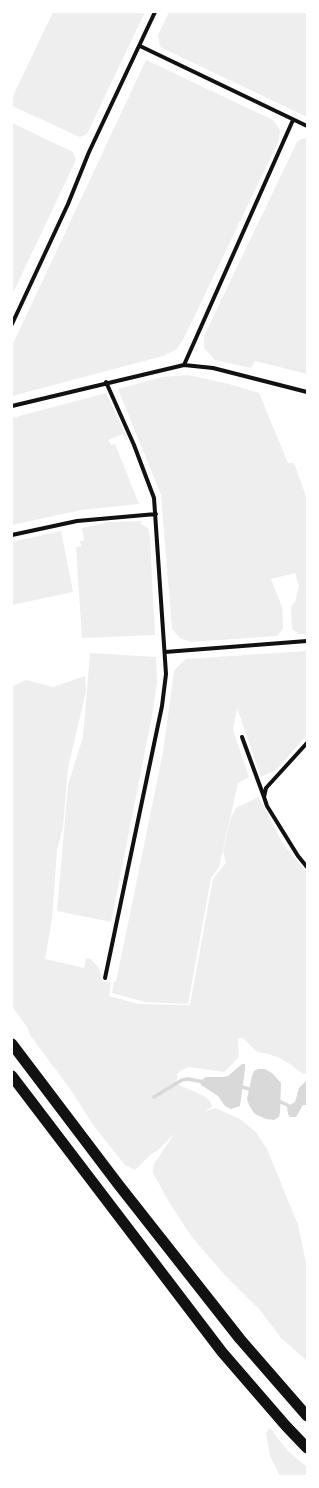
<!DOCTYPE html>
<html>
<head>
<meta charset="utf-8">
<style>
  body { margin:0 }
  #map { position:relative; width:319px; height:1488px; overflow:hidden; background:#fff; font-family:Signika,sans-serif }
  canvas { display:block }
  .frame { position:absolute; inset:0; border:13px solid #fff; pointer-events:none }
</style>
</head>
<body>
<div id="map">
<canvas width="319" height="1488"></canvas>
<div class="frame"></div>
</div>
<script>
const ctx = document.querySelector('canvas').getContext('2d');
ctx.lineJoin = 'round';
function fillPath(path, color) { ctx.fillStyle = color; ctx.fill(path, 'evenodd'); }
const toPath = rows => new Path2D(rows.map(r => 'M' + r).join(''));
function stroke(path, color, width, dash) { ctx.strokeStyle = color; ctx.lineWidth = width; ctx.lineCap = dash ? 'butt' : 'round'; ctx.setLineDash(dash || []); ctx.stroke(path); }
fillPath(toPath([
  [53,12,145,12,87,134,80,137,12,106,12,99,15,92],
  [169,12,307,12,307,117,160,47,158,35],
  [146,60,273,120,280,130,279,140,185,336,177,349,163,356,12,396,12,346],
  [12,123,73,152,76,160,12,295],
  [307,138,307,374,255,361,251,368,215,360,204,348,204,336,297,142,301,139],
  [188,375,229,384,259,393,288,463,294,463,307,499,307,634,299,634,292,629,291,607,295,602,299,586,295,573,271,579,282,607,283,629,277,636,191,642,180,638,172,629,161,495,118,389,162,377],
  [106,393,128,439,125,440,123,434,108,440,111,445,115,444,139,504,81,510,12,525,12,418],
  [141,521,141,524,148,528,150,538,155,635,82,638,76,547,81,546,80,541,84,541,82,528,110,522],
  [61,531,73,592,12,605,12,542],
  [307,651,307,735,276,770,261,777,237,708,233,730,249,777,238,783,219,867,211,878,188,1004,145,1002,112,993,114,982,116,982,163,752,174,672,177,667,186,659],
  [90,653,156,657,157,683,152,716,111,922,57,911,68,785,83,737],
  [85,676,86,691,68,768,63,827,57,850,52,919,45,959,84,968,86,958,91,959,99,968,102,980,111,983,109,996,138,1004,190,1005,213,879,226,863,223,851,231,817,236,808,259,797,283,844,307,872,307,1074,303,1074,290,1064,277,1057,265,1053,257,1052,243,1038,238,1038,239,1057,224,1072,189,1067,180,1071,177,1074,177,1084,204,1096,210,1101,212,1107,204,1112,215,1108,240,1119,256,1132,267,1149,298,1225,307,1267,307,1361,281,1338,260,1310,223,1273,192,1237,169,1202,153,1173,154,1164,175,1133,157,1151,150,1155,135,1170,125,1165,93,1125,73,1093,30,1035,27,1027,12,1006,12,689,13,686,26,680,53,687],
  [270,1428,287,1450,307,1467,307,1476,280,1476,270,1456,266,1433]
]), '#eee');
fillPath(toPath([
  [242,1064,245,1064,245,1070,240,1106,231,1109,225,1106,218,1096,201,1085,200,1081,206,1077,223,1077,228,1076],
  [258,1069,265,1069,272,1073,281,1083,280,1112,279,1117,274,1120,266,1119,257,1115,254,1113,249,1105,247,1099,252,1076,254,1071],
  [307,1080,307,1105,303,1105,296,1117,290,1117,288,1114,287,1107,295,1102,299,1088]
]), '#d9d9d9');
stroke(toPath([
  [238,1086,253,1090],
  [154,1097,182,1080,188,1079,204,1082],
  [277,1100,291,1107]
]), '#d9d9d9', 3.5);
stroke(toPath([
  [140,46,307,126],
  [12,324,68,204,89,152,155,12],
  [184,365,293,120],
  [12,406,184,365,213,368,307,392],
  [12,535,77,521,156,514],
  [165,652,307,641],
  [242,737,264,797],
  [307,743,266,788,264,797,267,806,298,856,307,867],
  [105,978,162,706,166,674,154,498,134,445,106,382]
]), '#111', 4);
stroke(toPath([
  [12,1044,118,1184,240,1339,307,1416],
  [12,1076,222,1352,286,1426,307,1448]
]), '#111', 11);
</script>
</body>
</html>
